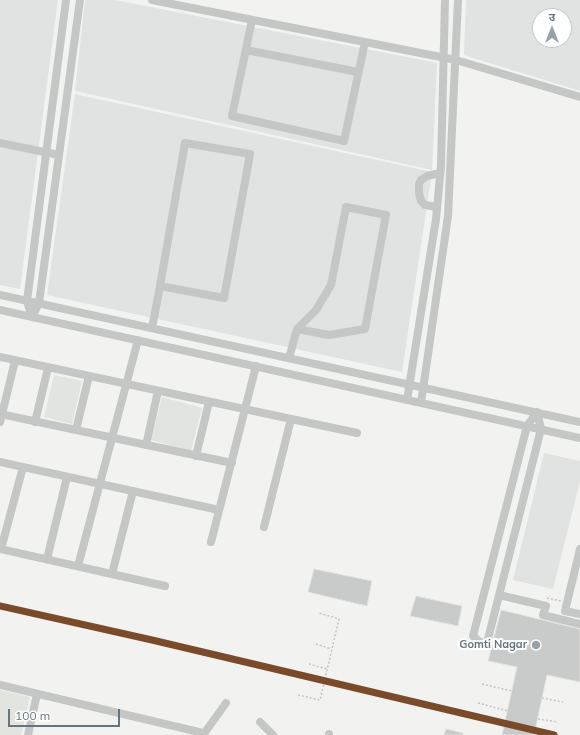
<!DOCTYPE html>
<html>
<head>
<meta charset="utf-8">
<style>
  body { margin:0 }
  #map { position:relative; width:580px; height:735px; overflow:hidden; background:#f2f2f1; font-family:Mulish,"Noto Sans Devanagari",sans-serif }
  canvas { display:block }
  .north { position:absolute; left:532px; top:8px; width:40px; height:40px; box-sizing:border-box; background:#fff; border:1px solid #c2c8cb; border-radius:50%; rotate:0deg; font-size:11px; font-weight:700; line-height:16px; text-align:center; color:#66757d }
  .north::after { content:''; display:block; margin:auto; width:14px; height:18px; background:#97a1a6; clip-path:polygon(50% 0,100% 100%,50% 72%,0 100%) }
  .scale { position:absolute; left:8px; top:709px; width:112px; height:18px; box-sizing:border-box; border:2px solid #66757d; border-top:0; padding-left:5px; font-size:12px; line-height:14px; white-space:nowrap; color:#66757d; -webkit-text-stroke:3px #fff; paint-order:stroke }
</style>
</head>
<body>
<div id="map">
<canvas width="580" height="735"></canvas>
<div class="north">उ</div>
<div class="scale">100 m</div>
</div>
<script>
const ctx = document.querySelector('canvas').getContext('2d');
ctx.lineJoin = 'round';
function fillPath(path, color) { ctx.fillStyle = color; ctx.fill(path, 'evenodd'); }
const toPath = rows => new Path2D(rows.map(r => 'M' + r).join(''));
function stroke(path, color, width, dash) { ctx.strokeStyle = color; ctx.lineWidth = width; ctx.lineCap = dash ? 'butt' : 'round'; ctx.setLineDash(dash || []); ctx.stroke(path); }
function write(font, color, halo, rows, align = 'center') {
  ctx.font = font + ' Mulish,sans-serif'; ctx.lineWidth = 4; ctx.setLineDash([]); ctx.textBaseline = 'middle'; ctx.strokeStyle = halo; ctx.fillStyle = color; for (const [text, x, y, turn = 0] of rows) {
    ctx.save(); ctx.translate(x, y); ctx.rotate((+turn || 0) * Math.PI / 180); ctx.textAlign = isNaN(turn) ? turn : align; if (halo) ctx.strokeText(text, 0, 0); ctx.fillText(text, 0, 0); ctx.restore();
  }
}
fillPath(toPath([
  [0,0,58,0,20,289,0,285],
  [85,0,115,0,437,63,432,170,75,91],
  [466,0,580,0,580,91,464,55],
  [540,16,564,16,564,40,540,40],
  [75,94,432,172,402,372,47,295],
  [544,453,580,461,580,482,553,589,513,580]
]), '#e1e2e2');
fillPath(toPath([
  [54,375,82,381,72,424,44,417],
  [162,397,202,408,191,451,151,440],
  [0,690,30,697,21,735,0,735]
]), '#e1e4df');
const building = toPath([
  [314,569,372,581,367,606,308,592,314,569],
  [416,596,462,606,458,626,410,616,416,596],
  [501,610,580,629,580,682,547,675,534,735,502,735,517,667,488,661,501,610],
  [446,729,463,733,463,735,444,735,446,729]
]);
fillPath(building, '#c9caca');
stroke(building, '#e2e2e1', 1);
stroke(toPath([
  [547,598,561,601],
  [316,644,331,649],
  [309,664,327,669],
  [482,684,512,691],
  [298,695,320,700,339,619,319,613],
  [542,698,563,702],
  [478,703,508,711],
  [538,719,558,722]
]), '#c3c4c4', 1.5, [2, 2]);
stroke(toPath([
  [152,0,456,60,580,97],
  [252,20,232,116,344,141,365,42],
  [246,50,358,72],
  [0,143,59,155],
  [437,207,425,205,421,201,419,193,419,184,421,180,427,176,440,173],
  [0,295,580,422],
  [0,310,580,438],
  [32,317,39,303,80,0],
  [32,317,27,301,66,0],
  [152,328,160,286,185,143,250,154,224,298,160,286],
  [0,357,357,433],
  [289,358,297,329,316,310,331,285,346,207,386,215,365,329,329,335,297,329],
  [407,400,436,219,441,166,445,0],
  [421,403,448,216,458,0],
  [537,412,541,429,487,643,480,642,473,636,527,426,537,412],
  [0,414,232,463],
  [0,422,15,361],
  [35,422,48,368],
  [76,430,89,376],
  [146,445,158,391],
  [196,456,209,402],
  [0,462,219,510],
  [264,527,291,419],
  [211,542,256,366],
  [0,549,165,586],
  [1,549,23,467],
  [47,559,67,477],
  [78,566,138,340],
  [112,574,133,491],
  [499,595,546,606,543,615,580,624],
  [0,685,203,733],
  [260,722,273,735],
  [28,735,37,694],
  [203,735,226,703],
  [329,735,329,734]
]), '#c5c6c6', 8);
stroke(toPath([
  [580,549,565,611,580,614]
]), '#c5c6c6', 8);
stroke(toPath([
  [0,606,152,640,554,735]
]), '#7a4b2a', 7);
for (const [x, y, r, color] of [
  [536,645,5,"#97a1a6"]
]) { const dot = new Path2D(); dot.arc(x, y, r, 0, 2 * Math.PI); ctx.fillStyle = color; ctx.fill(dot); stroke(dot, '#fff', 1.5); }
write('bold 11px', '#66757d', '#fff', [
  ["Gomti Nagar",527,645]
], 'right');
</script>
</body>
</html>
